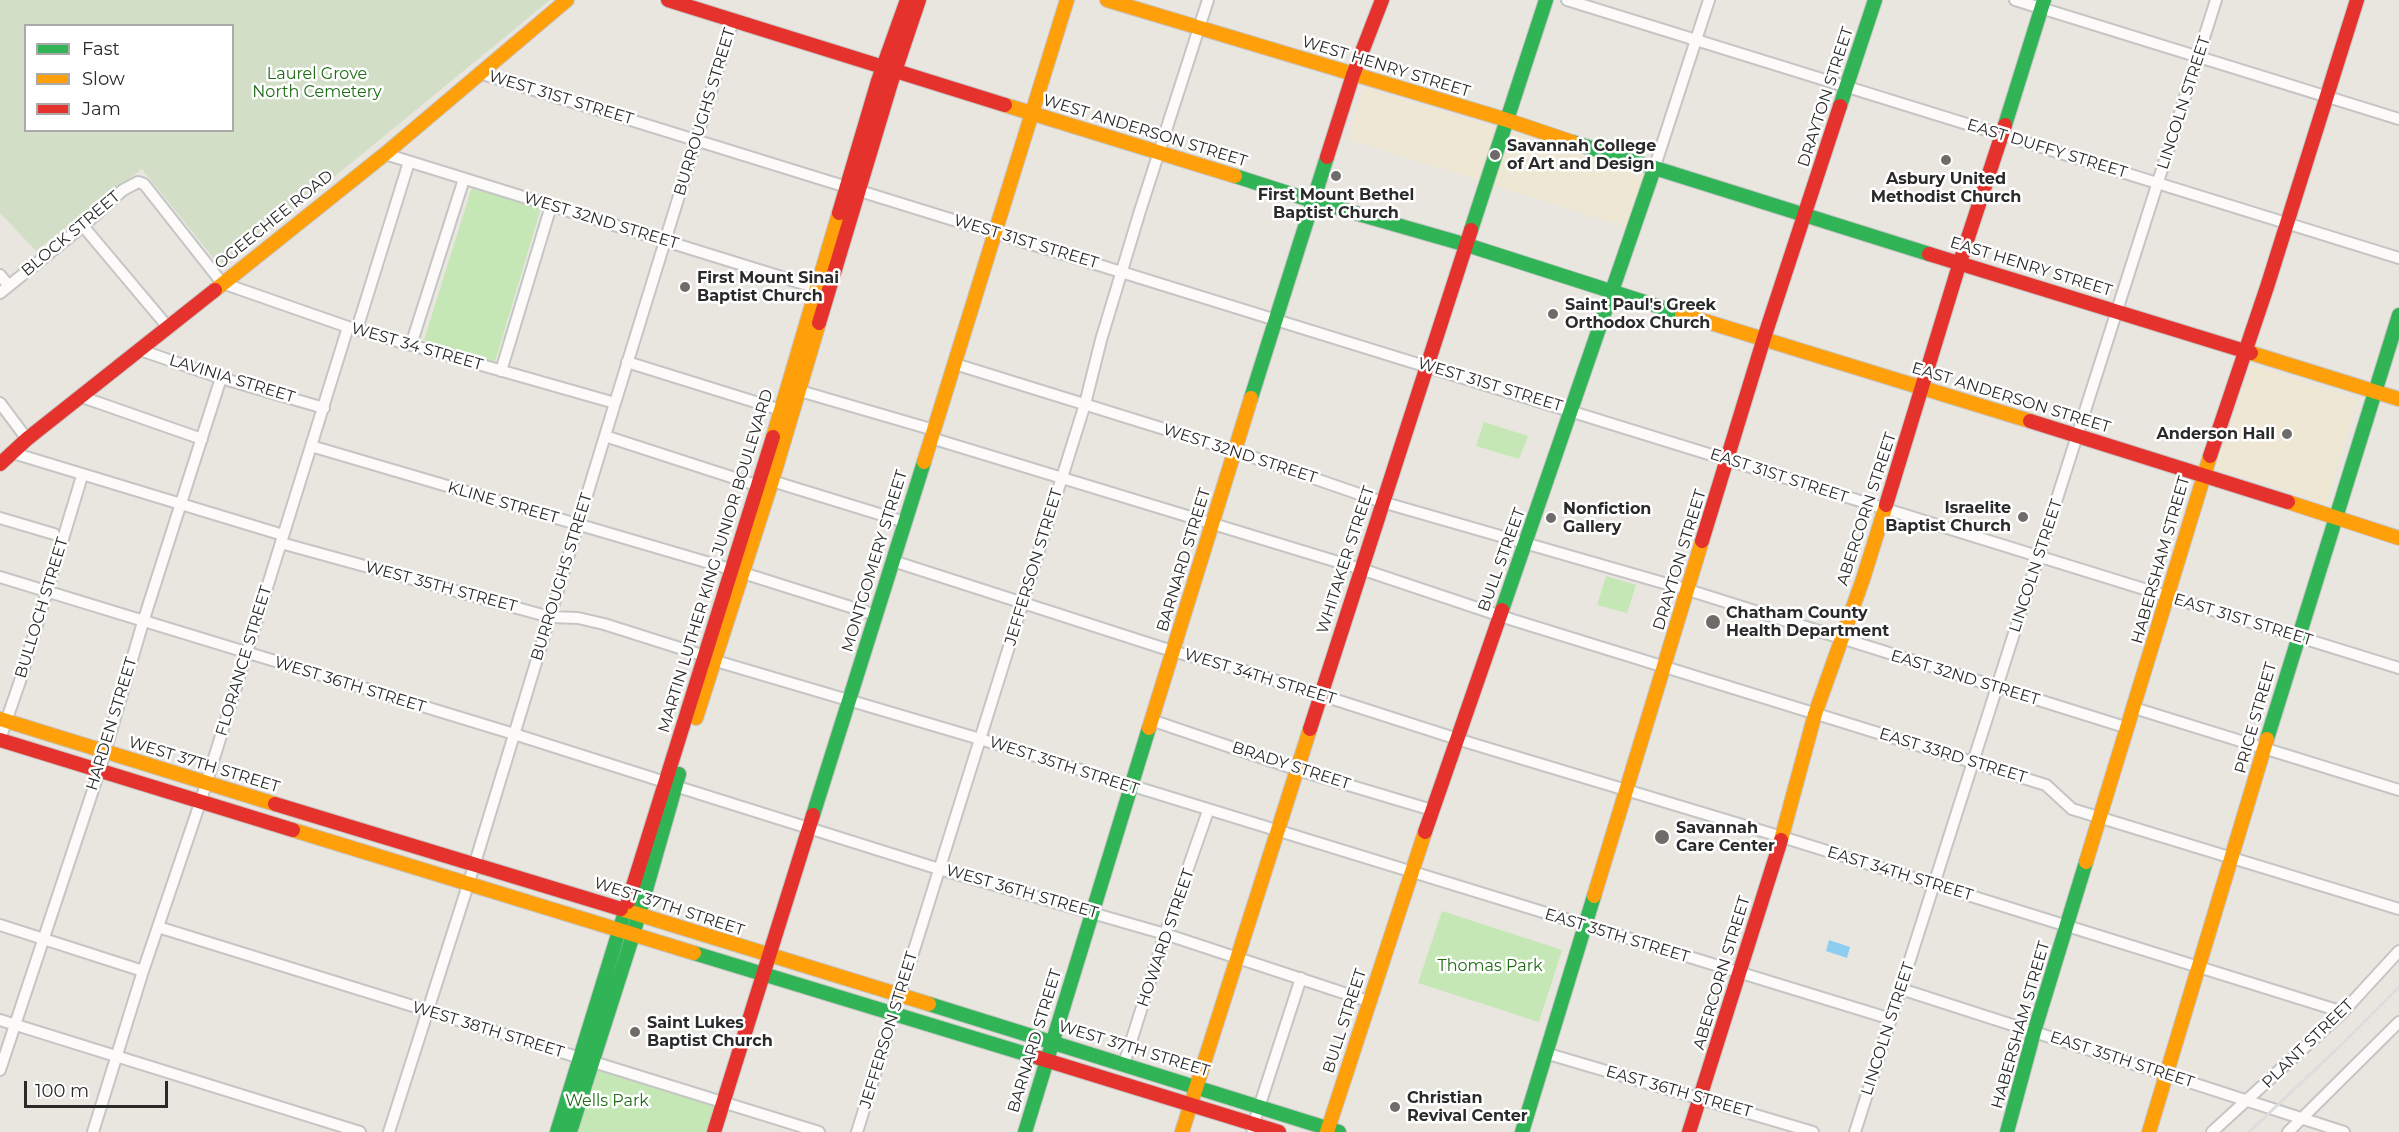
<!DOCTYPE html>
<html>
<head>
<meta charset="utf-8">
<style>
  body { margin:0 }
  #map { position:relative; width:2399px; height:1132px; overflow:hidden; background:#e9e6df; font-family:Montserrat,sans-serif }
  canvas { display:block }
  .legend { position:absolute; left:24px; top:24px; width:210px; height:108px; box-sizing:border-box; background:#fff; border:2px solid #aaa; margin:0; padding:8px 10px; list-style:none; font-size:18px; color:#2a2a2a }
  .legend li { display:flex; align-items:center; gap:12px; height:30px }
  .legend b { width:30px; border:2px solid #aaa }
  .scale { position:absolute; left:24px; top:1081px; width:144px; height:27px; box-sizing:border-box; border:3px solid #2a2a2a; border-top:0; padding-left:8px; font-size:18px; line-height:21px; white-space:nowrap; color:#2a2a2a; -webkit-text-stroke:4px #fff; paint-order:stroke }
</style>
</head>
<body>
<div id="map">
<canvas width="2399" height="1132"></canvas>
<ul class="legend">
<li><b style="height:8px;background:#30b455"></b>Fast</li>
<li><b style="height:8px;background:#ff9f0a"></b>Slow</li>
<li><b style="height:8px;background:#e5322d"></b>Jam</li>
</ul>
<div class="scale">100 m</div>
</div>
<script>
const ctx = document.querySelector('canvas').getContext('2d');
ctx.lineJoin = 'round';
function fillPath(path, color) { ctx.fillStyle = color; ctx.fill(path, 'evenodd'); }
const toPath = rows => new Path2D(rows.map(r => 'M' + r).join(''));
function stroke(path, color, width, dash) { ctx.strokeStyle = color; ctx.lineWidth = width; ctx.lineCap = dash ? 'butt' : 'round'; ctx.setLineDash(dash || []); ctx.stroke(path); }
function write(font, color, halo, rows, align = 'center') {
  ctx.font = font + ' Montserrat,sans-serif'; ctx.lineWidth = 5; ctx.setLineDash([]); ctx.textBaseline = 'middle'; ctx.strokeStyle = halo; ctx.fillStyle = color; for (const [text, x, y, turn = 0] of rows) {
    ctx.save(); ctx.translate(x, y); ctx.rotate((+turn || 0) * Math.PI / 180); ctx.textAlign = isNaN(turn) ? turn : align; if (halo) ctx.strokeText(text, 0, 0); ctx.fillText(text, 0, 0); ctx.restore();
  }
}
fillPath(toPath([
  [1364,88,1644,172,1626,227,1348,139],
  [2252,365,2358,399,2327,503,2215,468]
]), '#ede7d3');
fillPath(toPath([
  [472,187,541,208,495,362,424,340],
  [1484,422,1528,436,1519,459,1476,446],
  [1606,576,1636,585,1627,613,1597,605],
  [1442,911,1562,950,1539,1022,1418,983],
  [586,1063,720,1104,711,1132,565,1132]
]), '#c5e7b5');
fillPath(toPath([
  [0,0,550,0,222,269,142,169,36,251,0,213],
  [26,26,232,26,232,130,26,130]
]), '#d2dec6');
fillPath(toPath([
  [1829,940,1850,947,1847,958,1826,951]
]), '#8dcdf0');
const street = toPath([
  [1567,0,2399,258],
  [2015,0,2399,119],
  [479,73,2399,668],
  [385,154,817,288],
  [1654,169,1709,0],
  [83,226,167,326],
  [0,275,9,286],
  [0,293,83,226,123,190,138,182,144,184,222,283,348,327,615,403],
  [357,329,409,162],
  [411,345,464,179],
  [140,350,221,378,324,408],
  [627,362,781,410],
  [955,364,1235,451,1382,502,1688,590,2128,728],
  [501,371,551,206],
  [800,391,934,430],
  [82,397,202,439],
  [0,403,27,439],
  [605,436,756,485],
  [931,438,1361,569,1513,620,2046,785,2072,809,2399,909],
  [311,446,730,569],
  [13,453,283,535],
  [772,481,905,522],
  [0,518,54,534],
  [281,543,550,617,578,618,604,624,705,656],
  [893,561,1172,651,1249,672,1470,743,1782,837,2343,1012],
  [743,573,876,615],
  [0,577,514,734,665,782],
  [716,661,980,739,1891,1019],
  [2134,708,2399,790],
  [1151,720,1298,770,1432,810],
  [0,739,20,681,82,476],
  [675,786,939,869,1165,934,1368,1001],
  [0,925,143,971],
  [158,927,819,1132],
  [1901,989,2344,1132],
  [0,1020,360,1132],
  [1545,1053,1813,1132],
  [1124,1064,1165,934,1208,811],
  [0,1070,100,769,143,622,221,378],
  [1252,1129,1301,978],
  [93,1132,143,971,201,800,348,327],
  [389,1132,475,863,615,403,733,21],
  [857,1132,1085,404,1101,340,1140,211,1208,0],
  [1855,1132,2216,0],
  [2212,1132,2343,1012,2399,951],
  [2288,1132,2399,1022]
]);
const fast = toPath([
  [1840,106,1875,0],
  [2005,125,2044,0],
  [1572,142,1929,254],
  [1235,176,1313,201,1467,245,1682,314],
  [1471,230,1546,0],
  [1251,398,1327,157],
  [1502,610,1654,169],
  [2267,739,2399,315],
  [813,815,924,462],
  [694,953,1039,1058],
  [929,1004,1339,1132],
  [557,1132,628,902],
  [570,1132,633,935,679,774],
  [1025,1132,1149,728],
  [1522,1132,1594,896],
  [2007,1132,2034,1032,2086,862]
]);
const slow = toPath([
  [1107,0,1507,120,1572,142],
  [1005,105,1235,176],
  [215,290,385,154,567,0],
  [1682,314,2030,421],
  [2251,353,2399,399],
  [773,437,839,213],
  [924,462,1067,0],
  [2288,502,2399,538],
  [696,718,772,481,819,323],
  [0,719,275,804],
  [1149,728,1251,398],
  [293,830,694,953],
  [1781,840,1815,714,1863,579,1886,505],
  [2086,862,2210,456],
  [1594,896,1702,541],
  [621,909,929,1004],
  [1182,1132,1310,729],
  [1327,1132,1425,832],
  [2149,1132,2267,739]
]);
const jam = toPath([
  [668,0,1005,105],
  [1327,157,1353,75,1382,0],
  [839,213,878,81,907,0],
  [1929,254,2251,353],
  [819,323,891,83,919,0],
  [2030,421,2288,502],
  [2210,456,2267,287,2357,0],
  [0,464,27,439,215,290],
  [1886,505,1960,262,2005,125],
  [1702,541,1764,338,1840,106],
  [1310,729,1471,230],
  [0,740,293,830],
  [275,804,621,909],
  [1425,832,1502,610],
  [628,902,773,437],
  [1039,1058,1279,1132],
  [714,1132,813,815],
  [1689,1132,1781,840]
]);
stroke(street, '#c6c5c5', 14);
stroke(fast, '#c6c5c5', 16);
stroke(slow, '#c6c5c5', 16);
stroke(jam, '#c6c5c5', 16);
stroke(street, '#fcfbfa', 10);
stroke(fast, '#30b455', 14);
stroke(slow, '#ff9f0a', 14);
stroke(jam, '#e5322d', 14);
stroke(toPath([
  [2249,1132,2339,1047,2399,987]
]), '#dddddf', 3);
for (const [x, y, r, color] of [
  [1495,155,6,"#6d6c69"],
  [1946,160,6,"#6d6c69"],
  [1336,176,6,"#6d6c69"],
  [685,287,6,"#6d6c69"],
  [1553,314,6,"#6d6c69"],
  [2287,434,6,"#6d6c69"],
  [2023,517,6,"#6d6c69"],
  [1551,518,6,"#6d6c69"],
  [1713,622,8,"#6d6c69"],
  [1662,837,8,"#6d6c69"],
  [635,1032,6,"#6d6c69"],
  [1395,1107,6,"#6d6c69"]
]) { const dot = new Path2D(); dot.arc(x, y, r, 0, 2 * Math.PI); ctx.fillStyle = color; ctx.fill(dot); stroke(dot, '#fff', 2); }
write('16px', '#2a2a2a', '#fff', [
  ["WEST HENRY STREET",1386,67,17],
  ["DRAYTON STREET",1826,97,-72],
  ["WEST 31ST STREET",561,98,17],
  ["LINCOLN STREET",2184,103,-72],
  ["BURROUGHS STREET",705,112,-73],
  ["WEST ANDERSON STREET",1145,131,17],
  ["EAST DUFFY STREET",2047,149,17],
  ["OGEECHEE ROAD",274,220,-39],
  ["WEST 32ND STREET",601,221,17],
  ["BLOCK STREET",71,234,-40],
  ["WEST 31ST STREET",1026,242,17],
  ["EAST HENRY STREET",2031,267,17],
  ["WEST 34 STREET",417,347,16],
  ["LAVINIA STREET",232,379,17],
  ["WEST 31ST STREET",1490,385,17],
  ["EAST ANDERSON STREET",2011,398,17],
  ["WEST 32ND STREET",1240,454,18],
  ["EAST 31ST STREET",1779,476,18],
  ["KLINE STREET",503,503,16],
  ["ABERCORN STREET",1867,509,-72],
  ["BARNARD STREET",1184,560,-73],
  ["WHITAKER STREET",1346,560,-72],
  ["BULL STREET",1502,560,-70],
  ["DRAYTON STREET",1680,560,-73],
  ["HABERSHAM STREET",2161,560,-74],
  ["MARTIN LUTHER KING JUNIOR BOULEVARD",716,561,-73],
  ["MONTGOMERY STREET",875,561,-73],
  ["LINCOLN STREET",2036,566,-72],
  ["JEFFERSON STREET",1034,567,-73],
  ["BURROUGHS STREET",562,577,-73],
  ["WEST 35TH STREET",441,587,15],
  ["BULLOCH STREET",42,608,-73],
  ["EAST 31ST STREET",2243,620,17],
  ["FLORANCE STREET",244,661,-73],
  ["WEST 34TH STREET",1260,677,17],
  ["EAST 32ND STREET",1965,678,17],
  ["WEST 36TH STREET",350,685,17],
  ["PRICE STREET",2256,718,-74],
  ["HARDEN STREET",112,724,-73],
  ["EAST 33RD STREET",1953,756,17],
  ["WEST 37TH STREET",204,765,17],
  ["WEST 35TH STREET",1064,766,18],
  ["BRADY STREET",1291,766,18],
  ["EAST 34TH STREET",1900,874,17],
  ["WEST 36TH STREET",1022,892,16],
  ["WEST 37TH STREET",669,907,18],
  ["EAST 35TH STREET",1617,936,17],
  ["HOWARD STREET",1166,938,-71],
  ["ABERCORN STREET",1722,973,-73],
  ["BULL STREET",1345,1021,-72],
  ["HABERSHAM STREET",2021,1025,-74],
  ["LINCOLN STREET",1888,1029,-72],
  ["WEST 38TH STREET",488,1030,17],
  ["JEFFERSON STREET",889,1030,-73],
  ["BARNARD STREET",1035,1041,-73],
  ["PLANT STREET",2308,1044,-44],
  ["WEST 37TH STREET",1134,1049,17],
  ["EAST 35TH STREET",2122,1060,18],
  ["EAST 36TH STREET",1679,1092,16]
]);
write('16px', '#1f6c15', '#fff', [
  ["Laurel Grove",317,74],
  ["North Cemetery",317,92],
  ["Thomas Park",1490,966],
  ["Wells Park",607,1101]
]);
write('bold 16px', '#2a2a2a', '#fff', [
  ["Savannah College",1507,146],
  ["of Art and Design",1507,164],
  ["Asbury United",1946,179,"center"],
  ["Methodist Church",1946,197,"center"],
  ["First Mount Bethel",1336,195,"center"],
  ["Baptist Church",1336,213,"center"],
  ["First Mount Sinai",697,278],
  ["Baptist Church",697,296],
  ["Saint Paul's Greek",1565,305],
  ["Orthodox Church",1565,323],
  ["Anderson Hall",2275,434,"right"],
  ["Israelite",2011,508,"right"],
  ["Baptist Church",2011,526,"right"],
  ["Nonfiction",1563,509],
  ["Gallery",1563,527],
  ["Chatham County",1726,613],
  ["Health Department",1726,631],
  ["Savannah",1676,828],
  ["Care Center",1676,846],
  ["Saint Lukes",647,1023],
  ["Baptist Church",647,1041],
  ["Christian",1407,1098],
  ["Revival Center",1407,1116]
], 'left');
</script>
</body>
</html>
